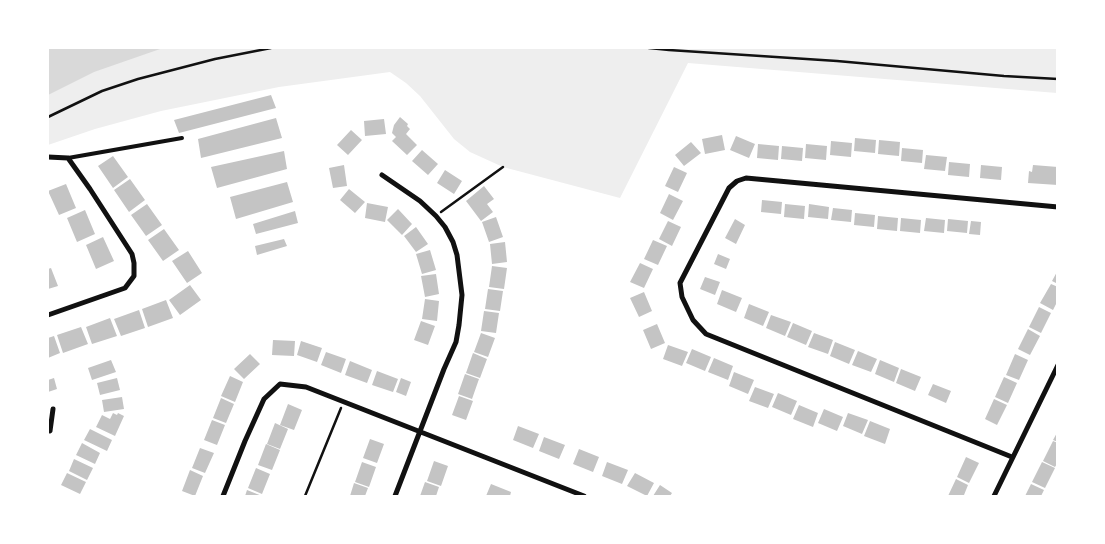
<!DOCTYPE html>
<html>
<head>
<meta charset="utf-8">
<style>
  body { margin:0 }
  #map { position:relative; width:1105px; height:544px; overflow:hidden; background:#fff; font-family:Cabin,sans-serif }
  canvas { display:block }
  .frame { position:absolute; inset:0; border:49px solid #fff; pointer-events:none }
</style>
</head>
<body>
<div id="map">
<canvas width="1105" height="544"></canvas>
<div class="frame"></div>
</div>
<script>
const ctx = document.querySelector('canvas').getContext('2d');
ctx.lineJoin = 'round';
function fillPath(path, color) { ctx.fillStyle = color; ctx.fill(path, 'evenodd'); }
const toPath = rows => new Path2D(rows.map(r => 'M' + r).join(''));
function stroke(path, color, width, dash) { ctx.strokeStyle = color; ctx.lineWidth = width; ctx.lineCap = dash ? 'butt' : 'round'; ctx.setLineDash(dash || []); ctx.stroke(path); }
fillPath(toPath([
  [48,48,1057,48,1057,93,688,63,620,198,503,167,470,152,454,139,420,96,406,83,390,72,279,87,161,111,95,129,48,145]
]), '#eee');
fillPath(toPath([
  [48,48,163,48,94,72,48,95]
]), '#d9d9d9');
fillPath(toPath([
  [271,95,276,108,179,133,174,120],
  [400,117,408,124,407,126,410,129,406,134,417,145,407,155,392,141,396,137,392,133,394,125],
  [276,118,282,138,201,158,198,139],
  [384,119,386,134,365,136,364,121],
  [351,130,362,140,348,155,337,145],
  [722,135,725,150,705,154,702,139],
  [736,136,755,144,749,158,730,150],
  [855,138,876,140,875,153,854,151],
  [879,140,900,142,899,156,878,154],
  [831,141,852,143,851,157,830,155],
  [691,142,701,153,684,166,675,155],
  [758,144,779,146,778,160,757,158],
  [806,144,827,146,826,160,805,158],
  [782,146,803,148,802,161,781,159],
  [902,148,923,150,922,163,901,161],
  [422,150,438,164,428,175,412,161],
  [284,151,287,169,217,188,211,167],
  [926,155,947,157,945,171,924,169],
  [113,156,128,177,113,188,98,166],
  [949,162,970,164,969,177,948,175],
  [344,165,347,186,333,188,329,168],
  [981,165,1002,167,1001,180,980,178],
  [1033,165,1058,167,1058,185,1028,183,1029,171,1032,172],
  [674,167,687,173,678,192,665,186],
  [445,170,462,181,454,194,437,183],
  [130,179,145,200,129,212,114,190],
  [287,182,293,202,236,219,230,197],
  [66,184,76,208,59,215,48,191],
  [484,186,494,199,487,204,493,212,481,221,466,201],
  [349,189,365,202,355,213,340,200],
  [669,194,683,201,673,220,660,213],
  [762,200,782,202,781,214,761,212],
  [367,203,388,207,385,222,365,218],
  [147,204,162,225,146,236,131,215],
  [785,204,805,206,804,219,784,217],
  [809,204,829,207,828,219,808,217],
  [833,208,852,210,851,222,831,220],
  [398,209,412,224,402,235,387,220],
  [85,210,95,234,77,242,67,218],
  [295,211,298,223,256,234,253,224],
  [855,213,875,215,874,227,854,225],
  [878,216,898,218,897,231,877,229],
  [496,217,503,237,489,242,482,222],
  [901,218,921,220,920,233,900,231],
  [926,218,945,220,944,233,924,231],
  [735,219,745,225,736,244,725,238],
  [948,219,968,221,967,233,947,231],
  [668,221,681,227,672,246,659,239],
  [971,221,981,222,980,235,969,234],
  [416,227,428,244,416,252,404,236],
  [164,229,179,250,163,261,148,240],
  [103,237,114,261,96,269,86,245],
  [284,239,287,246,257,255,255,246],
  [653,240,667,246,658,265,644,259],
  [505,242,507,262,492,264,490,244],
  [430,250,436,270,422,274,416,254],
  [188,251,202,273,187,283,172,261],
  [718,254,730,259,726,269,714,264],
  [640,263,653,269,644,288,630,282],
  [492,266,507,268,504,289,489,287],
  [51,268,58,286,48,289,48,269],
  [1058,270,1058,284,1052,281],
  [436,274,439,294,425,297,421,276],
  [705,277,720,282,715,295,700,289],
  [1051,284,1058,287,1058,300,1053,310,1040,303],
  [190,285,201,300,180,315,169,300],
  [488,289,503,291,500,311,485,309],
  [722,290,742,298,736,312,717,304],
  [644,292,652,311,639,317,630,298],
  [425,299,439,301,437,321,422,319],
  [166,300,173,318,148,327,142,309],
  [749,304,769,312,763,326,744,318],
  [1039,307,1051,313,1041,333,1029,327],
  [139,310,145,328,121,336,114,319],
  [484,311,499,313,496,333,481,331],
  [771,315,791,322,785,336,766,328],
  [110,318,117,336,92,344,86,327],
  [421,321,435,326,428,345,414,340],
  [793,323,812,331,806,345,787,337],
  [657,324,665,343,651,349,643,330],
  [81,327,88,344,63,353,57,335],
  [1028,329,1040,336,1030,355,1018,349],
  [481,333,495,338,488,357,474,352],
  [814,333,833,340,828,354,808,347],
  [54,336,60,353,48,358,48,338],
  [273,340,295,341,294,356,272,355],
  [301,341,322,348,317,362,297,355],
  [835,342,855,350,849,364,830,356],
  [668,345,688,352,682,366,663,359],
  [692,349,711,357,705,371,686,363],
  [858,351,877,359,871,372,852,365],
  [326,352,346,359,341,373,321,365],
  [473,353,487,359,480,378,466,373],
  [250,354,260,364,244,379,234,369],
  [1015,354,1028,360,1019,380,1006,375],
  [714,358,733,366,728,380,708,372],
  [111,360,116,372,92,380,88,368],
  [880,360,899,368,894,382,875,374],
  [350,361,372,370,367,383,345,375],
  [901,369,921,377,915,391,896,383],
  [377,371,398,379,393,392,372,385],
  [734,372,754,380,748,394,729,386],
  [465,374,479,379,472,399,458,394],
  [230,376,243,382,235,402,221,396],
  [1004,377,1017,383,1008,403,995,397],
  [54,378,57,389,48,392,48,380],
  [117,378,120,390,100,395,97,383],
  [401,378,411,382,406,396,396,392],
  [933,384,951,391,946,403,928,395],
  [755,387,774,394,768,408,749,401],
  [778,393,797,401,791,415,772,407],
  [459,396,473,401,466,420,452,415],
  [122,397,124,409,104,412,102,400],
  [221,398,234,404,226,423,213,418],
  [994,399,1007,405,997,425,985,419],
  [288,404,302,410,294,430,280,425],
  [799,405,818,413,813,427,793,419],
  [824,409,843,417,837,431,818,423],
  [113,413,117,415,118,413,124,416,115,436,96,427,102,415,110,419],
  [848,413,868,420,862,434,843,426],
  [212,420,225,425,217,445,204,440],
  [870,421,890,429,885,444,864,436],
  [275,423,288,429,280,449,267,444],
  [518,426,539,434,533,448,513,440],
  [90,429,112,440,107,451,84,440],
  [1058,431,1058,442,1053,440],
  [544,437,565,445,559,459,539,451],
  [370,439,384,444,377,463,363,458],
  [1053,441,1058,443,1058,462,1055,467,1043,461],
  [82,443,100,453,95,464,76,455],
  [266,444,280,450,272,470,258,465],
  [200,448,214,453,205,473,192,468],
  [579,449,599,457,593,472,573,464],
  [966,457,979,463,969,483,957,477],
  [74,459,93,468,87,480,69,471],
  [434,461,448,466,441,486,427,481],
  [362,462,376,467,369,487,355,482],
  [607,462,628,470,622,484,602,476],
  [1042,462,1055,468,1045,488,1032,482],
  [256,468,270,474,262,494,248,488],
  [190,470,203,476,195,496,182,491],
  [67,473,86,482,80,494,61,485],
  [635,473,654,483,647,496,627,486],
  [956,479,968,485,964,495,963,496,948,496],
  [425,482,439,487,436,496,420,496],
  [354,483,368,488,365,496,350,496],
  [491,484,511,492,510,496,486,496],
  [1031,484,1044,490,1041,496,1025,496],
  [660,485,672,493,670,496,653,496],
  [247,490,262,496,245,496]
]), '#c4c4c4');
stroke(toPath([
  [649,48,669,50,837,61,1004,76,1058,79],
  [48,117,102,91,138,79,215,59,271,48],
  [441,212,503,167],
  [305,496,341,408]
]), '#111', 2.5);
stroke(toPath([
  [68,158,182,138]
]), '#111', 4);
stroke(toPath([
  [48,157,68,158,90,189,132,254,134,263,134,276,125,288,48,315],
  [382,175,420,201,436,216,445,227,453,242,457,255,462,295,459,325,456,342,444,369,395,496],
  [48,430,50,431,53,409],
  [1012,457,706,334,693,320,682,297,680,283,729,188,737,181,746,178,1058,207],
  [223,496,245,441,264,399,280,384,306,387,584,496],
  [994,496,1058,365]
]), '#111', 5);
</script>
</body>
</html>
